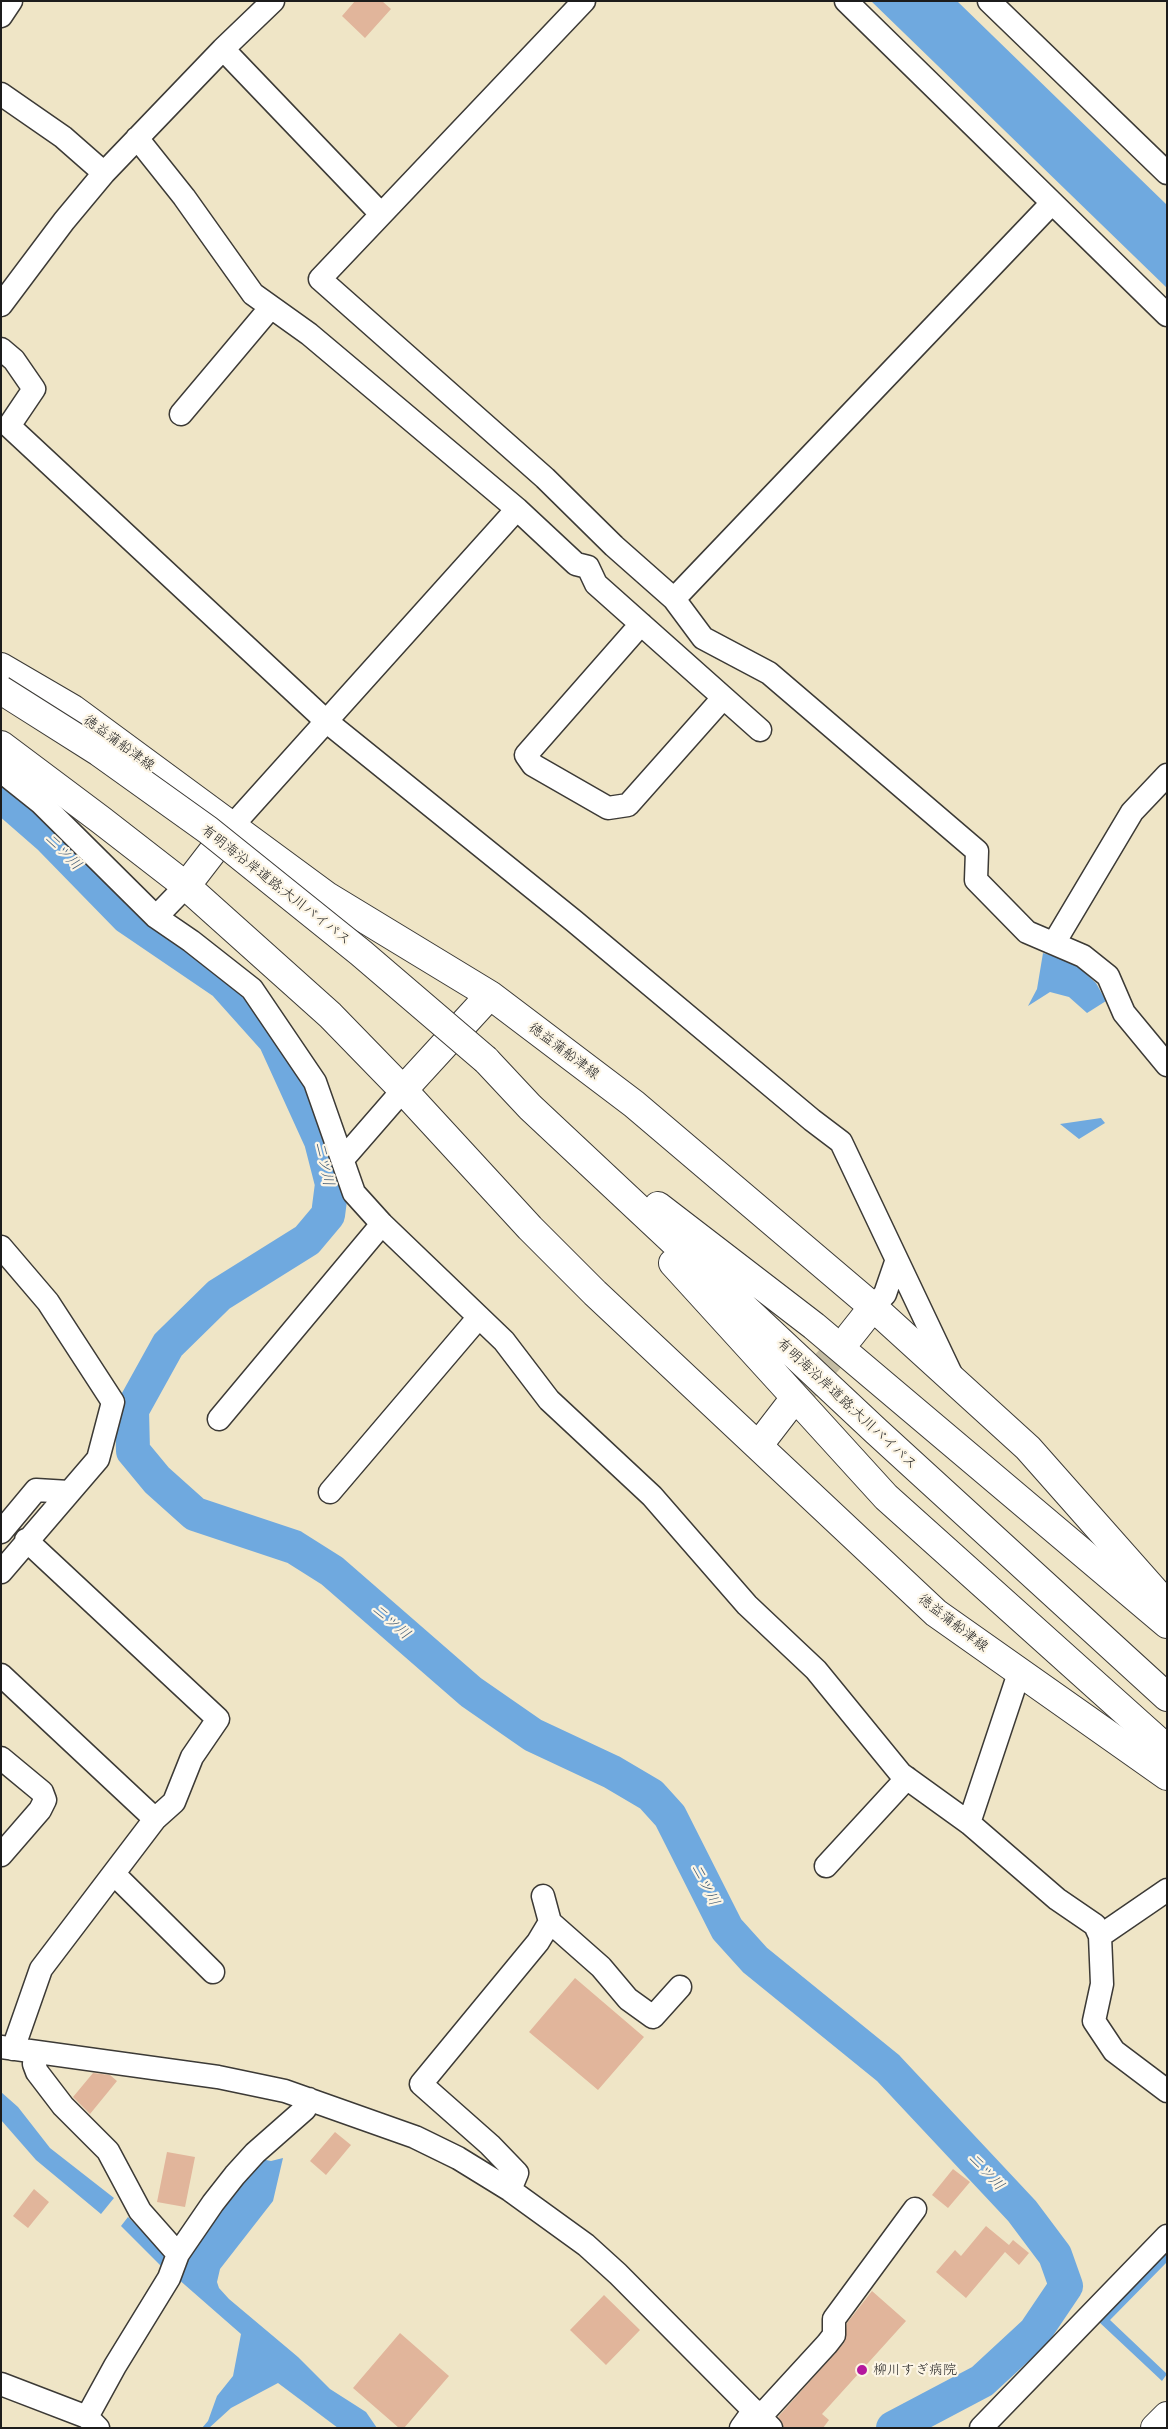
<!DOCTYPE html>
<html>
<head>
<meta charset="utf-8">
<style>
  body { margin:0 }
  #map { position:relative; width:1168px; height:2429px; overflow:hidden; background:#efe5c6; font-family:"Comic Neue",sans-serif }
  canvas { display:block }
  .frame { position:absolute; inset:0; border:2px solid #1c1c1c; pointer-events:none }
</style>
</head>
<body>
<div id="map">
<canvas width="1168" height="2429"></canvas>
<div class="frame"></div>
</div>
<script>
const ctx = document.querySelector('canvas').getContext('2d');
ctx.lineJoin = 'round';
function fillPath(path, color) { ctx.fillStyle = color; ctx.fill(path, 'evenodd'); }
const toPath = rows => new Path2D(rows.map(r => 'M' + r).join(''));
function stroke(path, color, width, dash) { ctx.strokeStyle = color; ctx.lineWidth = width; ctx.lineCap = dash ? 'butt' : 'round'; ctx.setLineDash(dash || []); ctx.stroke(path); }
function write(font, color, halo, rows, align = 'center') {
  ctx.font = font + ' "Comic Neue","Klee One",sans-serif'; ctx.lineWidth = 4.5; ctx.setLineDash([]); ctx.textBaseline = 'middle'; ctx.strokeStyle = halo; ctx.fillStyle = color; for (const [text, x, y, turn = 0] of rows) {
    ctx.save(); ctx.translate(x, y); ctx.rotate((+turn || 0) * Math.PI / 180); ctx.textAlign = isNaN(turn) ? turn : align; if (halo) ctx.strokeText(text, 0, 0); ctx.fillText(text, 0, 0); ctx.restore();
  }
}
fillPath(toPath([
  [871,1,957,1,1167,205,1167,288],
  [1043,953,1073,962,1096,983,1106,1001,1087,1013,1069,997,1050,992,1028,1006,1037,989],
  [1101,1118,1105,1123,1079,1139,1060,1124],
  [1,2092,18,2107,50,2148,114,2198,101,2214,36,2160,1,2120],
  [283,2158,273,2201,220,2269,217,2282,219,2288,229,2299,298,2357,330,2389,366,2412,377,2428,338,2428,278,2383,231,2408,209,2428,202,2428,208,2421,217,2396,233,2376,241,2334,177,2278,192,2247,261,2159,271,2161],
  [128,2217,169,2256,161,2266,121,2226],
  [1167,2252,1167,2262,1110,2320,1167,2374,1162,2381,1098,2321]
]), '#6fa9df');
stroke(toPath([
  [1,795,49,837,127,917,224,983,275,1040,321,1141,332,1184,328,1215,307,1240,219,1295,168,1345,132,1410,133,1451,157,1480,195,1514,294,1547,332,1571,471,1692,533,1735,612,1772,651,1795,670,1816,727,1929,755,1960,888,2068,1022,2211,1055,2255,1066,2286,1035,2332,982,2381,893,2428]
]), '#6fa9df', 34);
fillPath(toPath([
  [355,1,382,1,391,9,365,38,342,16],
  [575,1978,644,2037,598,2090,529,2032],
  [93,2073,110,2075,117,2081,90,2114,73,2097],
  [335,2132,351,2145,326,2175,310,2161],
  [167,2152,195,2157,185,2207,157,2202],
  [953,2169,970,2182,948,2208,932,2195],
  [34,2189,49,2202,28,2228,13,2216],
  [986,2226,1009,2245,1013,2240,1029,2253,1019,2265,1005,2252,966,2298,936,2272,955,2250,961,2256],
  [872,2291,906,2321,822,2414,829,2420,823,2428,784,2428,778,2417,844,2343,847,2323],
  [604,2295,640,2330,606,2365,570,2330],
  [400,2333,449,2376,404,2428,399,2428,353,2388]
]), '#e1b59b');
stroke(toPath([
  [788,1407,850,1336]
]), '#c5bda4', 28, [28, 14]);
const minor = toPath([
  [584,1,320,279,545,478,614,546,674,599,703,638,769,673,977,851,976,880,1027,932,1083,956,1108,976,1124,1013,1167,1065],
  [846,1,1167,315],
  [989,1,1167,173],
  [1,16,11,1],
  [223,49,381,214],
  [1,94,63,137,104,173],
  [137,138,184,197,253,294,309,334,517,509,576,564,588,567,596,584,760,730],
  [1,305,64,221,104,173,223,49,273,1],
  [1,349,14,360,34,389,9,426,326,721,574,921,812,1120,841,1142,952,1376],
  [181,414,271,307],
  [674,599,1051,204],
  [641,624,526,755,533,765,608,808,628,805,723,698],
  [1,771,41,803,156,917,191,941,252,989,315,1082,354,1193,382,1224,504,1341,549,1400,652,1496,747,1605,816,1670,901,1774,969,1823,1057,1899,1095,1925,1100,1936,1102,1984,1094,2021,1114,2051,1167,2091],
  [233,825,517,509],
  [156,917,186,886],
  [1054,943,1132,812,1167,775],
  [343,1159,403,1090],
  [1,1247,48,1302,113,1402,98,1459,1,1572],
  [873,1307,885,1294,896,1262],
  [219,1419,382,1224],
  [330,1492,479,1317],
  [1,1532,36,1490,69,1492],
  [26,1540,218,1719,192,1757,174,1802,155,1819],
  [1,1675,155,1819,41,1969,13,2049],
  [1,1758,42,1792,45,1800,40,1810,1,1855],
  [969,1823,1019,1673],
  [826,1866,907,1778],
  [114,1874,213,1972],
  [550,1922,601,1967,628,1999,653,2017,680,1987],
  [1100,1936,1167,1890],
  [1,2047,218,2077,285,2091,415,2137,458,2158,510,2190,586,2245,618,2274,771,2428],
  [35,2052,34,2064,37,2072,63,2106,108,2151,140,2211,178,2254],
  [510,2190,517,2173,490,2145,421,2084,538,1942,550,1922,543,1896],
  [1,2384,87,2417,98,2428],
  [87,2417,115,2366,169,2278,178,2254,213,2203,235,2175,255,2153,305,2109,309,2099],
  [760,2417,827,2344,834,2335,834,2319,915,2209],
  [741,2428,754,2410],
  [981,2428,1167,2236]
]);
const major = toPath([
  [1,667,73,709,327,896,490,995,634,1104,873,1307,1028,1448,1167,1605],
  [1,745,101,820,186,886,330,1015,403,1090,530,1228,595,1293,936,1613,1167,1776],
  [186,886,233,825],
  [403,1090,490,995],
  [850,1336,873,1307],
  [758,1446,788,1407]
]);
const highway = toPath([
  [486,1060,530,1107,876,1431,1167,1697],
  [658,1206,814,1326,1167,1624],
  [673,1263,886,1497,1167,1749],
  [1155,2428,1167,2416]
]);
stroke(minor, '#3c3a36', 25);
stroke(major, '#3c3a36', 30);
stroke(highway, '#3c3a36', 30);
stroke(minor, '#fff', 22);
stroke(major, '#fff', 28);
stroke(highway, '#fff', 28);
const highwayBridge = toPath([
  [1,690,99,752,208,830,361,953,486,1060]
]);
stroke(highwayBridge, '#3c3a36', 30, []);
stroke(highwayBridge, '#fff', 28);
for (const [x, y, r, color] of [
  [862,2370,6,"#b5179e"]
]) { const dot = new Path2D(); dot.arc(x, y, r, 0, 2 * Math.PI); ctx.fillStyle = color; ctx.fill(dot); stroke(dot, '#fcf5e5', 2); }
write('14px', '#1c1c1c', '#fcf5e5', [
  ["徳益蒲船津線",119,743,36],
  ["有明海沿岸道路;大川バイパス",276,885,38],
  ["徳益蒲船津線",564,1051,37],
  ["有明海沿岸道路;大川バイパス",847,1404,43],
  ["徳益蒲船津線",953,1623,38]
]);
write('14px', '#1c1c1c', '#fcf5e5', [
  ["柳川すぎ病院",873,2370]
], 'left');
write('italic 15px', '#415b74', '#fcf5e5', [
  ["二ツ川",63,852,45],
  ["二ツ川",324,1164,78],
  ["二ツ川",391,1622,41],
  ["二ツ川",705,1885,63],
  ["二ツ川",986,2172,47]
]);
</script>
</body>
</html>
